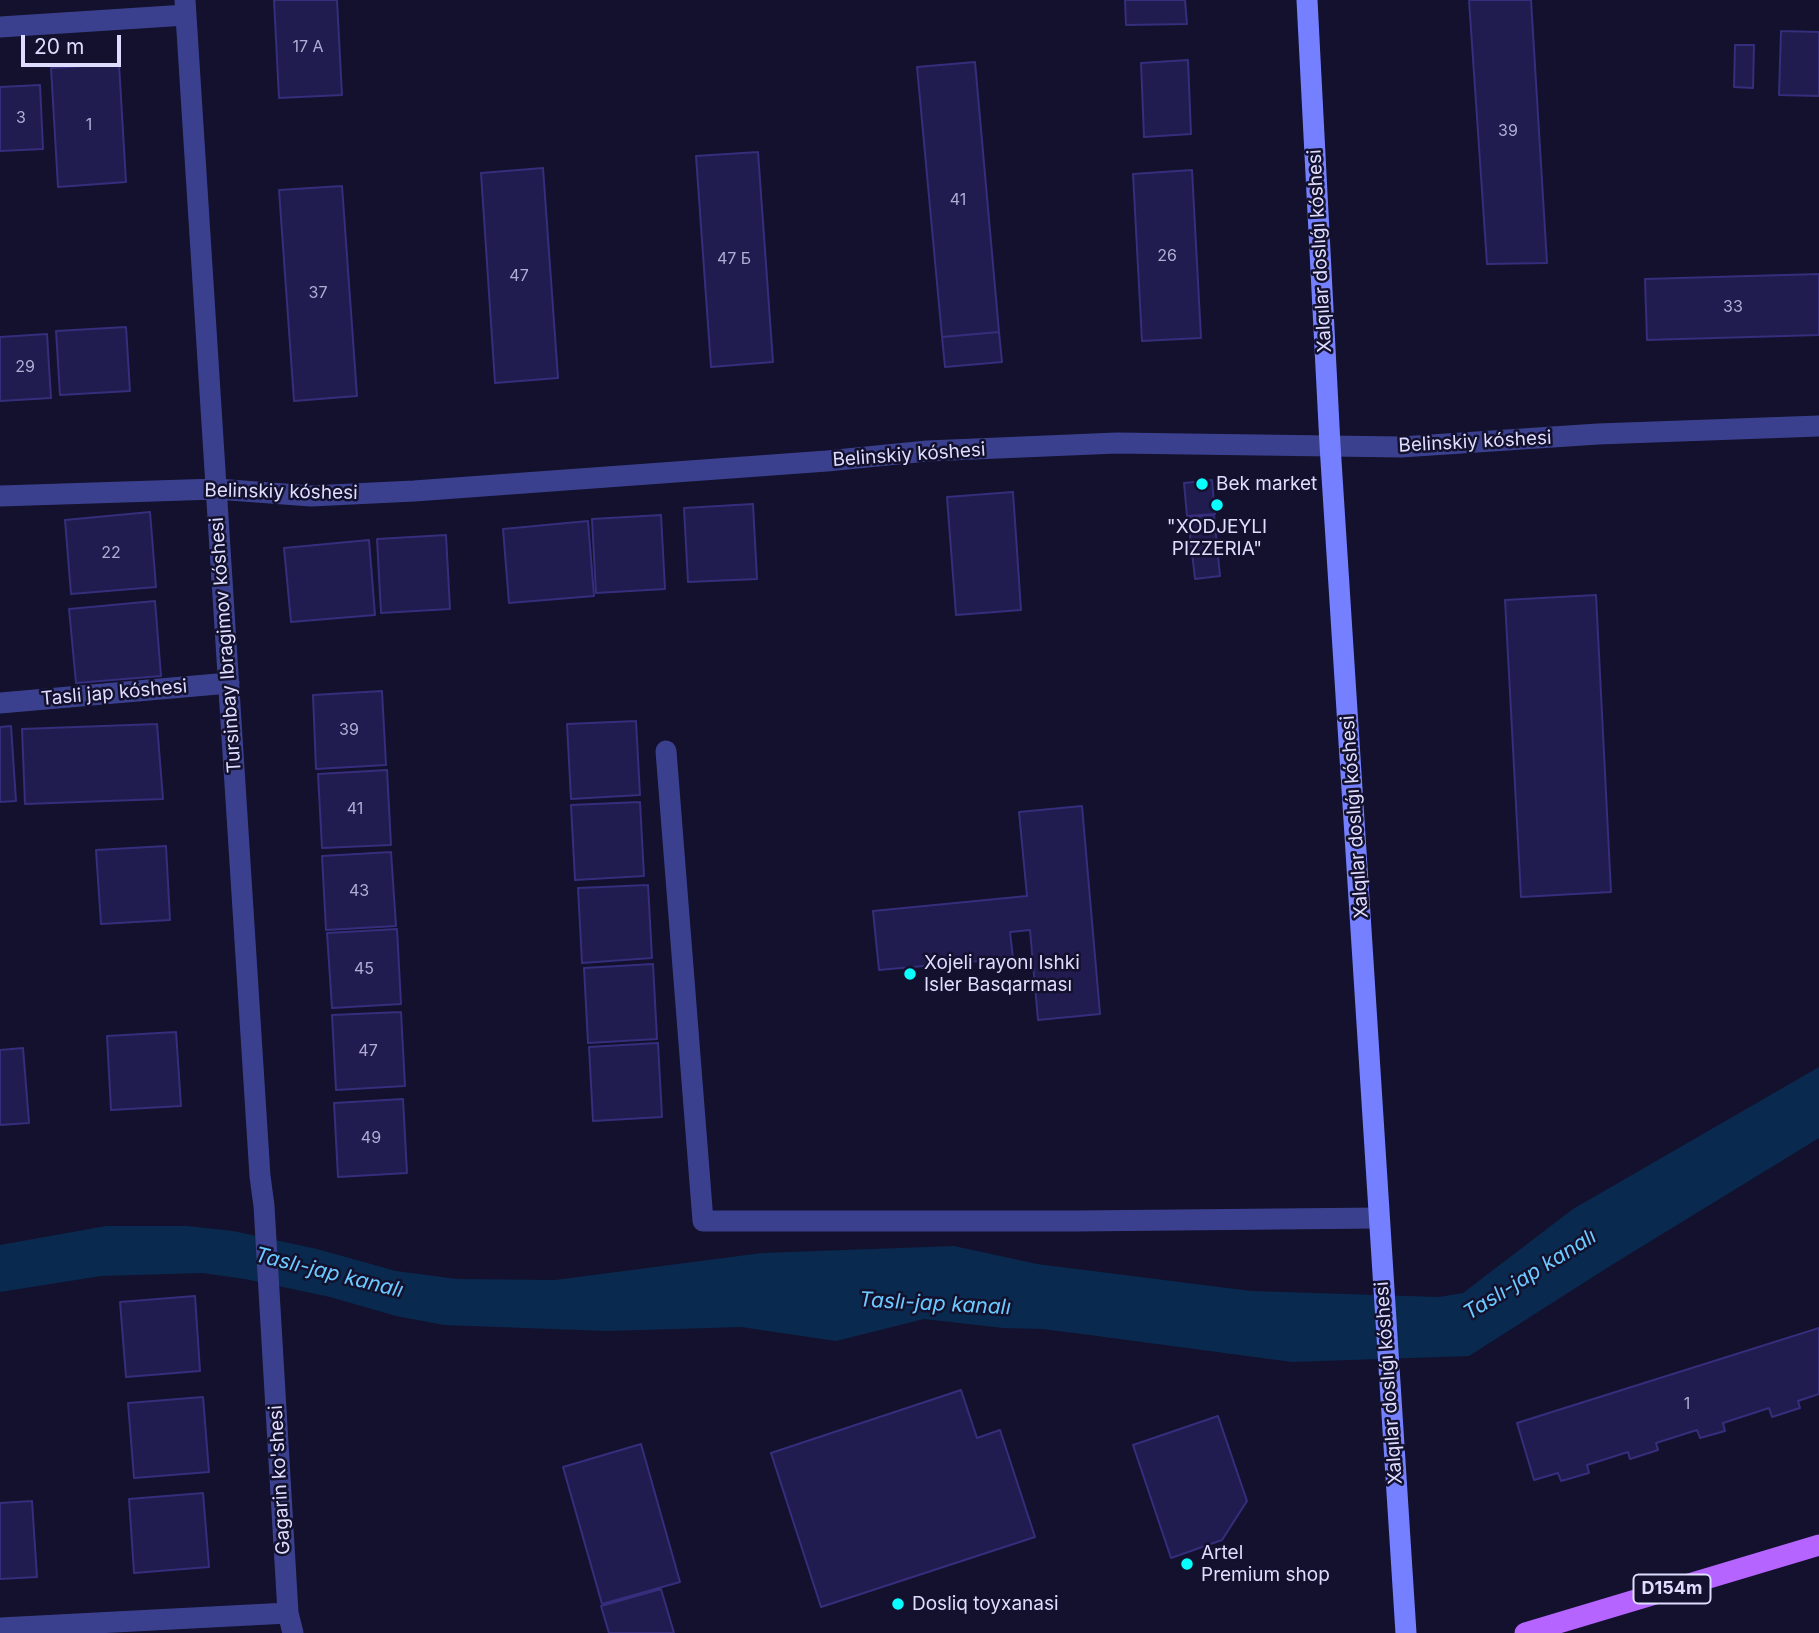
<!DOCTYPE html>
<html>
<head>
<meta charset="utf-8">
<style>
  body { margin:0 }
  #map { position:relative; width:1819px; height:1633px; overflow:hidden; background:#13112d; font-family:Inter,sans-serif }
  canvas { display:block }
  .scale { position:absolute; left:21px; top:35px; width:100px; height:32px; box-sizing:border-box; border:4px solid #deddff; border-top:0; padding-left:9px; font-size:21px; line-height:24px; white-space:nowrap; color:#deddff; -webkit-text-stroke:5px #13112d; paint-order:stroke }
</style>
</head>
<body>
<div id="map">
<canvas width="1819" height="1633"></canvas>
<div class="scale">20 m</div>
</div>
<script>
const ctx = document.querySelector('canvas').getContext('2d');
ctx.lineJoin = 'round';
function fillPath(path, color) { ctx.fillStyle = color; ctx.fill(path, 'evenodd'); }
const toPath = rows => new Path2D(rows.map(r => 'M' + r).join(''));
function stroke(path, color, width, dash) { ctx.strokeStyle = color; ctx.lineWidth = width; ctx.lineCap = dash ? 'butt' : 'round'; ctx.setLineDash(dash || []); ctx.stroke(path); }
function write(font, color, halo, rows, align = 'center') {
  ctx.font = font + ' Inter,sans-serif'; ctx.lineWidth = 5; ctx.setLineDash([]); ctx.textBaseline = 'middle'; ctx.strokeStyle = halo; ctx.fillStyle = color; for (const [text, x, y, turn = 0] of rows) {
    ctx.save(); ctx.translate(x, y); ctx.rotate((+turn || 0) * Math.PI / 180); ctx.textAlign = isNaN(turn) ? turn : align; if (halo) ctx.strokeText(text, 0, 0); ctx.fillText(text, 0, 0); ctx.restore();
  }
}
fillPath(toPath([
  [1819,1067,1819,1138,1610,1266,1469,1356,1292,1362,1082,1334,1042,1329,1003,1328,924,1319,836,1341,741,1327,607,1331,444,1325,396,1316,330,1297,245,1279,202,1273,101,1276,0,1292,0,1245,106,1226,187,1226,233,1231,317,1249,396,1271,457,1279,555,1280,762,1253,954,1246,1037,1264,1251,1291,1439,1297,1463,1293,1573,1209]
]), '#092a4e');
const building = toPath([
  [274,0,337,0,342,95,279,98,274,0],
  [1125,0,1185,0,1187,24,1126,25,1125,0],
  [1469,0,1531,0,1547,263,1487,264,1469,0],
  [1781,31,1819,32,1819,96,1779,95,1781,31],
  [1735,45,1754,45,1753,88,1734,87,1735,45],
  [1188,60,1191,134,1144,137,1141,63,1188,60],
  [975,62,999,332,942,337,917,67,975,62],
  [119,64,126,182,58,187,51,68,119,64],
  [40,85,43,149,0,151,0,87,40,85],
  [758,152,773,362,711,367,696,156,758,152],
  [543,168,558,378,495,383,481,173,543,168],
  [1192,170,1201,338,1142,341,1133,174,1192,170],
  [342,186,357,396,294,401,279,190,342,186],
  [1819,274,1819,335,1647,340,1645,279,1819,274],
  [126,327,130,391,60,395,56,331,126,327],
  [999,332,1002,362,945,367,942,337,999,332],
  [47,334,51,398,0,401,0,337,47,334],
  [1212,480,1215,514,1187,516,1184,483,1212,480],
  [1013,492,1021,610,956,615,947,497,1013,492],
  [753,504,757,579,688,582,684,508,753,504],
  [150,512,156,587,71,594,65,520,150,512],
  [661,515,665,589,596,593,592,519,661,515],
  [1214,515,1220,576,1195,579,1188,518,1214,515],
  [588,521,594,596,509,603,503,529,588,521],
  [446,535,450,609,381,613,377,539,446,535],
  [369,540,375,615,291,622,284,548,369,540],
  [1596,595,1611,892,1521,897,1505,600,1596,595],
  [155,601,161,676,76,683,69,609,155,601],
  [382,691,386,765,316,769,313,695,382,691],
  [636,721,640,795,571,799,567,724,636,721],
  [157,724,163,799,25,804,22,729,157,724],
  [11,726,16,801,0,802,0,727,11,726],
  [387,770,391,845,322,848,318,774,387,770],
  [640,802,644,876,575,880,571,805,640,802],
  [1082,806,1100,1014,1038,1020,1030,930,1010,932,1013,958,879,970,873,911,1027,896,1019,812,1082,806],
  [166,846,170,920,101,924,96,850,166,846],
  [391,852,396,926,326,930,322,856,391,852],
  [648,885,652,958,582,963,578,888,648,885],
  [397,929,401,1004,332,1008,327,933,397,929],
  [653,964,657,1039,588,1043,584,968,653,964],
  [401,1012,405,1086,336,1090,332,1015,401,1012],
  [176,1032,181,1106,111,1110,107,1036,176,1032],
  [658,1043,662,1117,593,1121,589,1047,658,1043],
  [23,1048,29,1123,0,1125,0,1050,23,1048],
  [403,1099,407,1173,338,1177,334,1103,403,1099],
  [195,1296,200,1371,126,1377,120,1302,195,1296],
  [1819,1328,1819,1394,1798,1401,1800,1408,1772,1417,1769,1408,1723,1423,1725,1431,1700,1438,1697,1430,1656,1443,1658,1450,1630,1459,1628,1452,1587,1465,1589,1473,1561,1481,1558,1473,1534,1480,1517,1423,1819,1328],
  [961,1390,977,1438,1000,1430,1035,1537,821,1607,771,1453,961,1390],
  [203,1397,209,1472,134,1478,128,1403,203,1397],
  [1218,1416,1247,1501,1222,1540,1171,1558,1133,1445,1218,1416],
  [641,1444,680,1582,602,1604,563,1467,641,1444],
  [203,1493,209,1567,134,1573,129,1499,203,1493],
  [32,1501,37,1577,0,1579,0,1503,32,1501],
  [661,1589,674,1633,609,1633,601,1606,661,1589]
]);
fillPath(building, '#211c4f');
stroke(building, '#352e7c', 2);
stroke(toPath([
  [185,0,260,1176,264,1206,288,1613,293,1633],
  [0,27,186,15],
  [0,496,216,489,311,496,414,491,827,461,927,451,1117,443,1401,447,1598,434,1819,426],
  [0,703,229,683],
  [666,751,703,1221,1076,1221,1379,1218],
  [0,1628,288,1613]
]), '#3b408e', 21);
stroke(toPath([
  [1307,0,1330,445,1406,1633]
]), '#7480ff', 21);
stroke(toPath([
  [1525,1633,1819,1545]
]), '#b564ff', 21);
for (const [x, y, r, color] of [
  [1202,484,7,"#09fffd"],
  [1217,505,7,"#09fffd"],
  [910,974,7,"#09fffd"],
  [1187,1564,7,"#09fffd"],
  [898,1604,7,"#09fffd"]
]) { const dot = new Path2D(); dot.arc(x, y, r, 0, 2 * Math.PI); ctx.fillStyle = color; ctx.fill(dot); stroke(dot, '#13112d', 2.5); }
write('16px', '#afadd3', null, [
  ["17 А",308,47],
  ["3",21,118],
  ["1",89,125],
  ["39",1508,131],
  ["41",958,200],
  ["26",1167,256],
  ["47 Б",734,259],
  ["47",519,276],
  ["37",318,293],
  ["33",1733,307],
  ["29",25,367],
  ["22",111,553],
  ["39",349,730],
  ["41",355,809],
  ["43",359,891],
  ["45",364,969],
  ["47",368,1051],
  ["49",371,1138],
  ["1",1687,1404]
]);
for (const [x, y, w] of [
  [1672,1589,77]
]) { const box = new Path2D(); box.roundRect(x - w / 2, y - 14.5, w, 29, 5); ctx.fillStyle = '#13112d'; ctx.fill(box); stroke(box, '#deddff', 2); }
write('bold 18px', '#deddff', null, [
  ["D154m",1672,1589]
]);
write('19px', '#deddff', '#13112d', [
  ["Xalqılar doslıǵı kóshesi",1320,251,-93],
  ["Belinskiy kóshesi",1475,442,-3],
  ["Belinskiy kóshesi",909,455,-4],
  ["Belinskiy kóshesi",281,492,1],
  ["Tursinbay Ibragimov kóshesi",226,645,-94],
  ["Tasli jap kóshesi",114,693,-5],
  ["Xalqılar doslıǵı kóshesi",1355,817,-94],
  ["Xalqılar doslıǵı kóshesi",1389,1383,-94],
  ["Gagarin ko'shesi",280,1480,-93]
]);
write('19px', '#deddff', '#13112d', [
  ["Bek market",1216,484],
  ["\"XODJEYLI",1217,527,"center"],
  ["PIZZERIA\"",1217,549,"center"],
  ["Xojeli rayonı Ishki",924,963],
  ["Isler Basqarması",924,985],
  ["Artel",1201,1553],
  ["Premium shop",1201,1575],
  ["Dosliq toyxanasi",912,1604]
], 'left');
write('italic 21px', '#6bcaff', '#13112d', [
  ["Taslı-jap kanalı",329,1273,14],
  ["Taslı-jap kanalı",1530,1275,-32],
  ["Taslı-jap kanalı",935,1304,3]
]);
</script>
</body>
</html>
